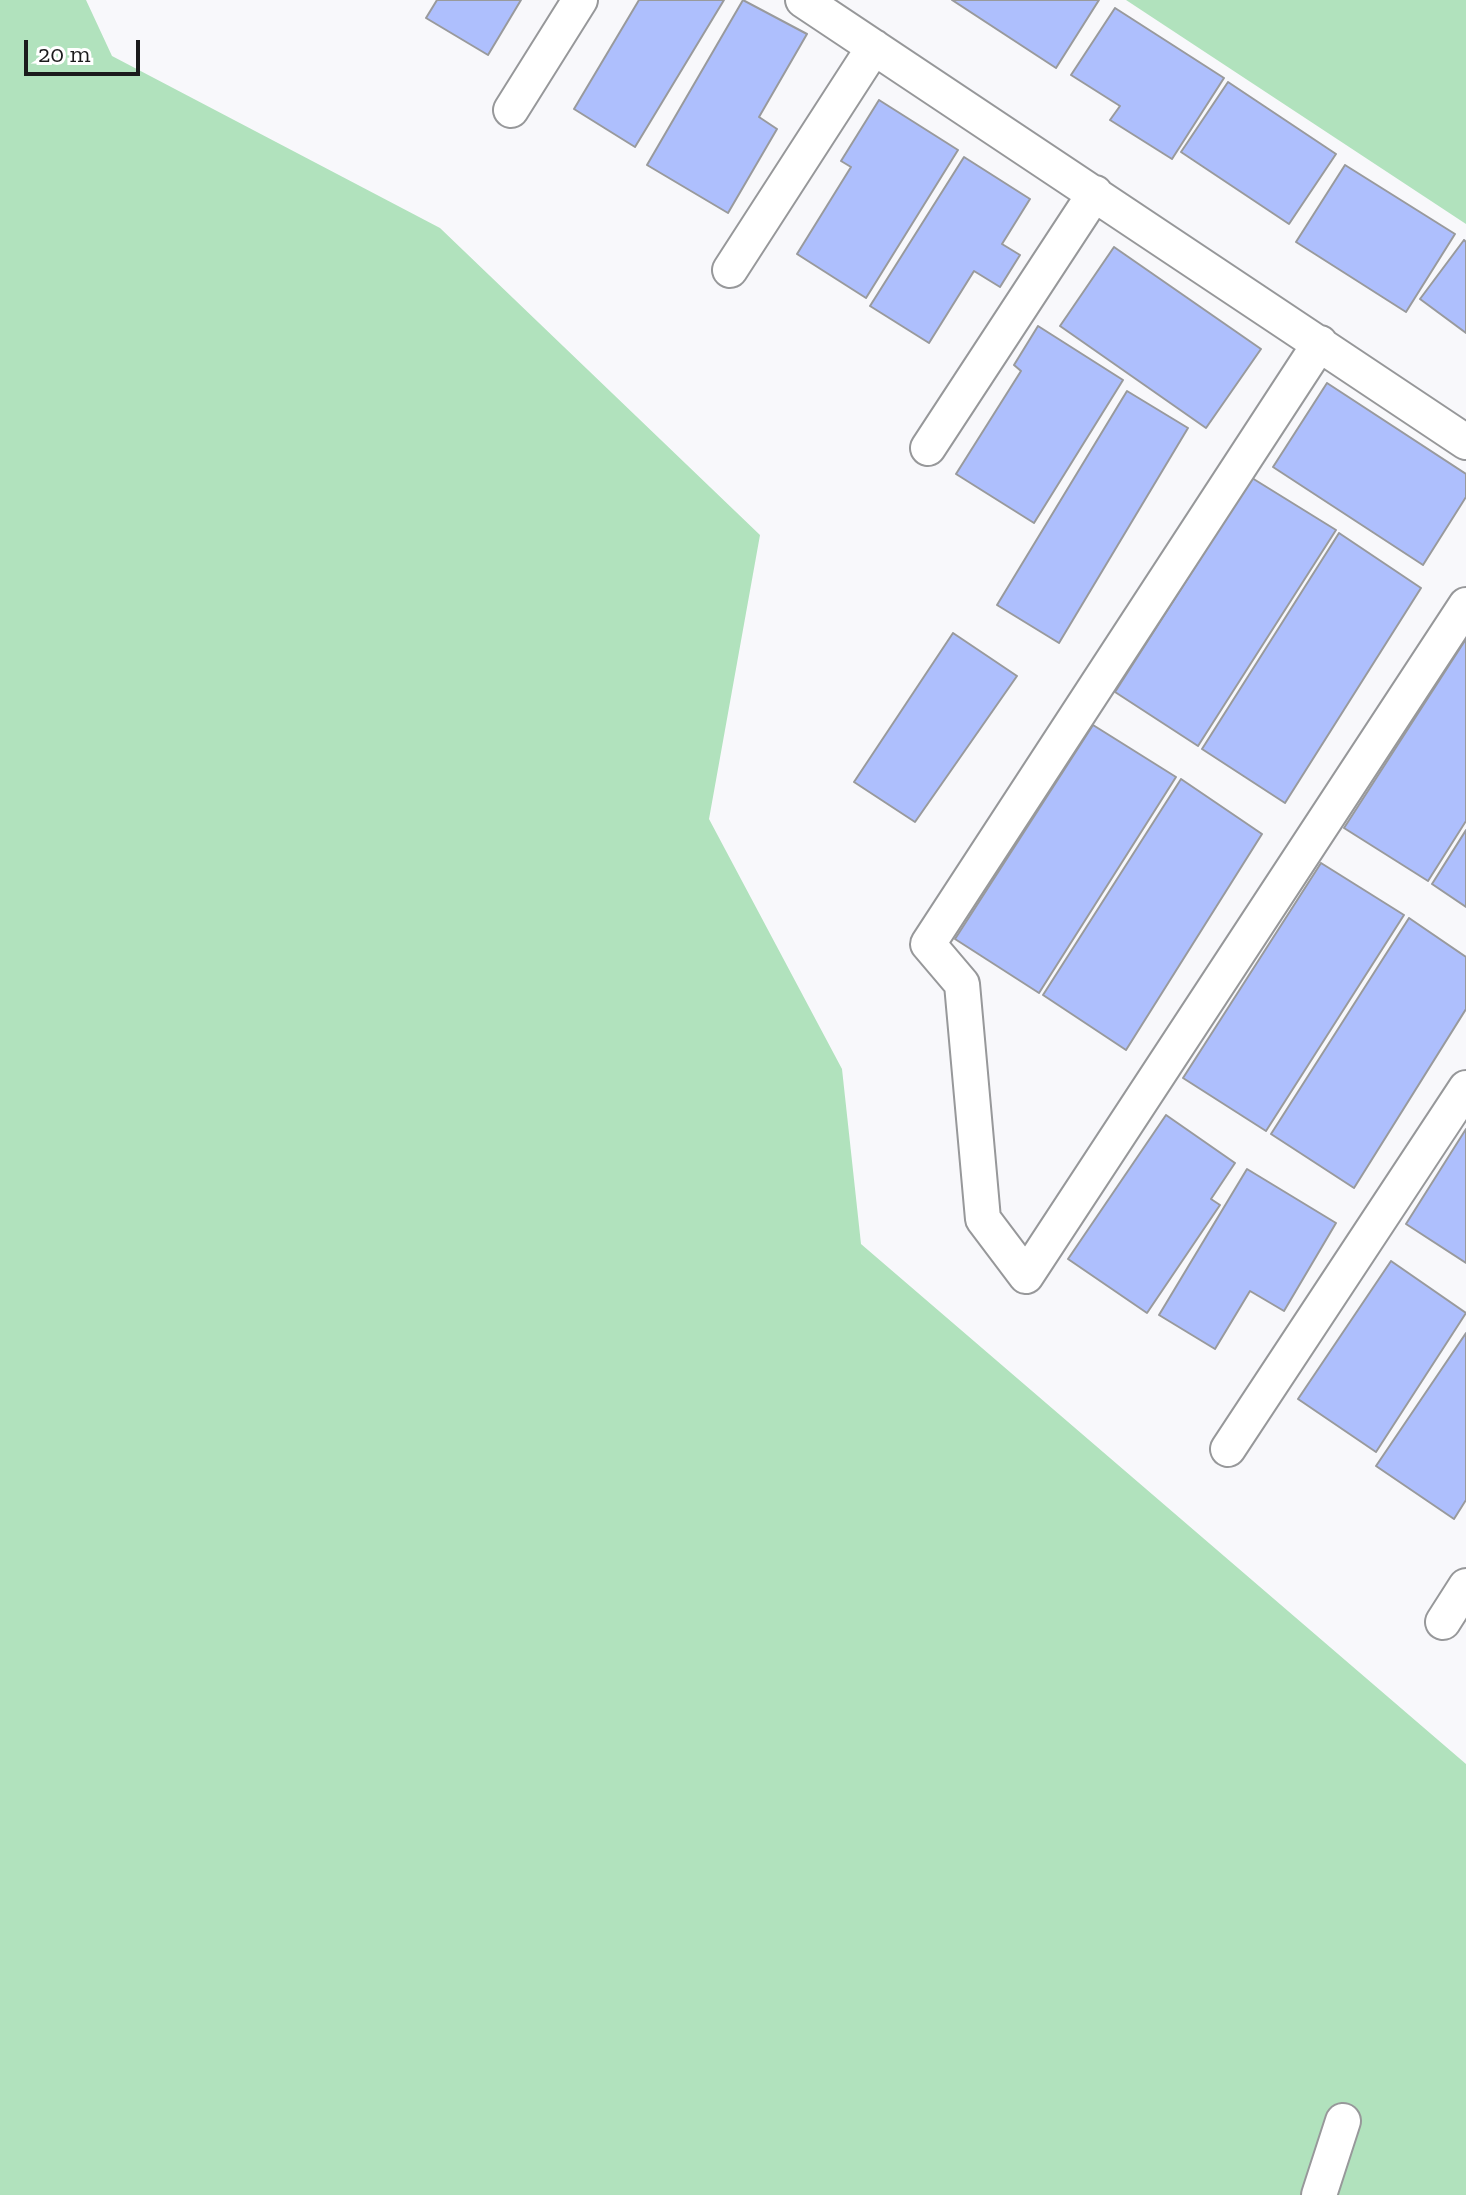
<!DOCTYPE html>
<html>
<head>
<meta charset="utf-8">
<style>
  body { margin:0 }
  #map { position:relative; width:1466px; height:2195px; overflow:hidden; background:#f8f8fb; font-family:"Zilla Slab",serif }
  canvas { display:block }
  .scale { position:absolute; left:24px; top:40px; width:116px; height:36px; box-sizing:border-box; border:4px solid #1b1b1c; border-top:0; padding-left:10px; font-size:24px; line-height:28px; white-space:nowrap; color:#1b1b1c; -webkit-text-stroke:6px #fff; paint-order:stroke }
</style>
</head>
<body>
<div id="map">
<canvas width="1466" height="2195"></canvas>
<div class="scale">20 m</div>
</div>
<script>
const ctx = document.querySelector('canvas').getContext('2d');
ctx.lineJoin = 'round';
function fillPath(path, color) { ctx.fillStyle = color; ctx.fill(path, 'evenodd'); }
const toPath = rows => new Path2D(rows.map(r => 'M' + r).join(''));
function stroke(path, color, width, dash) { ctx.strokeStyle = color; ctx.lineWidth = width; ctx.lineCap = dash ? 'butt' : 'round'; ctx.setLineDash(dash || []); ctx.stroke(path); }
fillPath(toPath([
  [0,0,86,0,112,56,440,228,760,535,709,819,842,1069,861,1244,1466,1764,1466,2195,0,2195],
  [1126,0,1466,0,1466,224]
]), '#b1e2bd');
const building = toPath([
  [437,0,521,0,488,55,426,18,437,0],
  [639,0,724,0,635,147,574,109,639,0],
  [743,0,807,34,759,117,777,129,728,213,647,165,743,0],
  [952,0,1099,0,1056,68,952,0],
  [1115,8,1224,78,1172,159,1110,120,1120,106,1071,75,1115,8],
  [1228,82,1336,154,1289,224,1181,152,1228,82],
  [879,100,958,150,866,298,797,254,851,167,841,161,879,100],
  [964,157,1030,199,1002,244,1020,255,1000,287,974,271,929,343,870,306,964,157],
  [1345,165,1455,234,1406,312,1296,242,1345,165],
  [1464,240,1466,242,1466,333,1420,299,1464,240],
  [1114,247,1261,349,1206,428,1060,326,1114,247],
  [1038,326,1123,380,1034,523,956,474,1021,371,1014,365,1038,326],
  [1327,383,1466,474,1466,497,1423,565,1273,467,1327,383],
  [1127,391,1188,428,1059,643,997,605,1127,391],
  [1252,478,1336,530,1198,746,1115,692,1252,478],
  [1339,533,1421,588,1285,803,1202,749,1339,533],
  [953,633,1017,676,915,822,854,782,953,633],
  [1466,639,1466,821,1428,881,1344,828,1466,639],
  [1093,725,1176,777,1039,993,955,939,1093,725],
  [1181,779,1262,834,1126,1050,1043,995,1181,779],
  [1466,830,1466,907,1432,884,1466,830],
  [1321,863,1404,915,1266,1131,1183,1078,1321,863],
  [1409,918,1466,957,1466,1009,1354,1188,1271,1134,1409,918],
  [1166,1115,1235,1163,1211,1199,1220,1205,1147,1313,1068,1259,1166,1115],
  [1466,1129,1466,1263,1406,1224,1466,1129],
  [1247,1169,1336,1223,1284,1311,1250,1291,1215,1349,1159,1315,1247,1169],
  [1391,1261,1466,1313,1376,1452,1298,1399,1391,1261],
  [1466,1333,1466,1500,1454,1519,1376,1466,1466,1333]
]);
fillPath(building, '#aebffd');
stroke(building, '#999a9c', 2);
const minor = toPath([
  [803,0,1466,442],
  [511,110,580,0],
  [730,270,874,47],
  [1320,343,928,944,962,984,983,1219,1026,1276,1466,605],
  [928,448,1095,193],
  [1228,1449,1466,1088],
  [1443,1622,1466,1586],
  [1319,2195,1343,2121]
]);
stroke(minor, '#97989a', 38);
stroke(minor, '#fff', 34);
</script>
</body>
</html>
